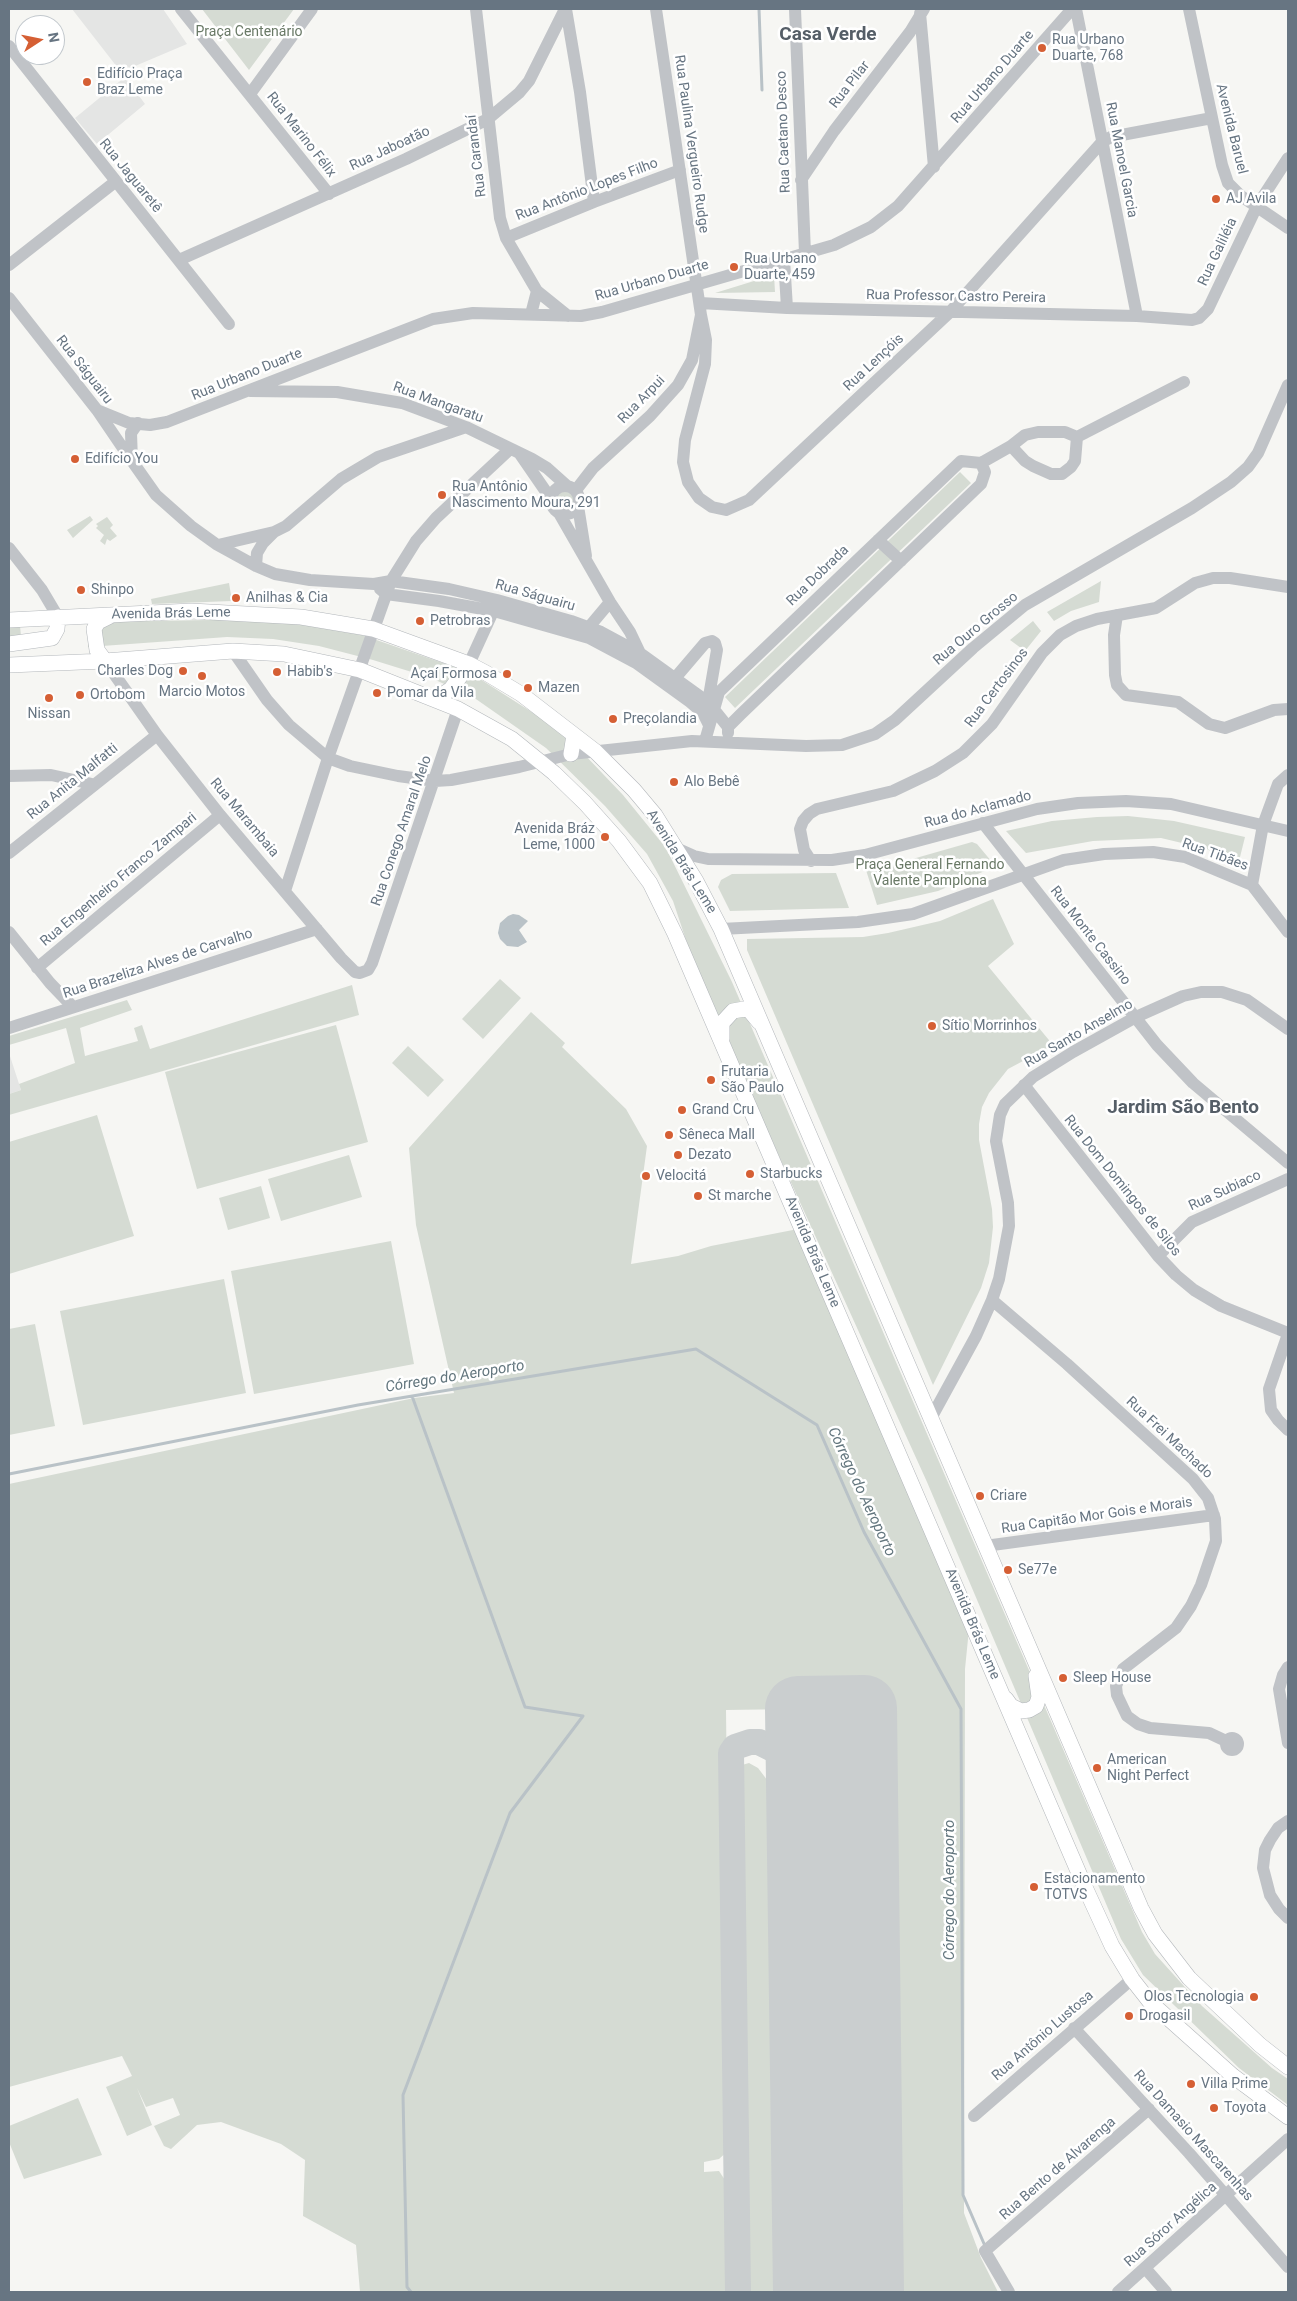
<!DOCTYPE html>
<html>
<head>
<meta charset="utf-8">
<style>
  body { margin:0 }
  #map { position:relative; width:1297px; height:2301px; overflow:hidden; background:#f6f6f3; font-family:Roboto,sans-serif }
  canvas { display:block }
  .frame { position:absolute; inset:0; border:10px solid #677582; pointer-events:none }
  .north { position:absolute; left:15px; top:15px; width:50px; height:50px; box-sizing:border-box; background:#fff; border:1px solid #c2c8cd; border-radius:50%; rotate:79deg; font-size:14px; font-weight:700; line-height:20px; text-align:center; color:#677582 }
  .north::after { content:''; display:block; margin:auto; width:18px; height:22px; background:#d55f34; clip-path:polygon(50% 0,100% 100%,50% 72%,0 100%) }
</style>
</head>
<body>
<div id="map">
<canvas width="1297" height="2301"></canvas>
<div class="frame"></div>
<div class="north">N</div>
</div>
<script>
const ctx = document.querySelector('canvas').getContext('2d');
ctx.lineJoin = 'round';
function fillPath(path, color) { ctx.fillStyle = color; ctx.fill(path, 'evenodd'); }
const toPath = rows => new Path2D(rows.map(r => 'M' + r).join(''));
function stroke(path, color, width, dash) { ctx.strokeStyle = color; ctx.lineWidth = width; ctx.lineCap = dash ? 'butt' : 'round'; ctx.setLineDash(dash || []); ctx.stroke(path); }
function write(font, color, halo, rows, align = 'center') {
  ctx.font = font + ' Roboto,sans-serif'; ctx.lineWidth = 5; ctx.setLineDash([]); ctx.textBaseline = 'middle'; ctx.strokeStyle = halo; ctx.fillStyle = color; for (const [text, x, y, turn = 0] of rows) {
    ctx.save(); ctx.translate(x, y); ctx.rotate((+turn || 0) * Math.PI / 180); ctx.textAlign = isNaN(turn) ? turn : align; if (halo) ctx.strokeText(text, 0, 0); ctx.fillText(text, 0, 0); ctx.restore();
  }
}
fillPath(toPath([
  [72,9,163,9,187,44,121,72],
  [125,77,145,104,97,144,75,118],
  [9,1053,21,1090,9,1094]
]), '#e4e5e4');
fillPath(toPath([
  [202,9,294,9,249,70],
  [774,275,775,292,715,293,754,281],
  [960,472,971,483,735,708,725,697],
  '555 500a10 10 0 1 1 20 0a10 10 0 1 1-20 0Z',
  [90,516,93,520,73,538,67,530],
  [107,517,113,525,110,528,117,536,110,541,107,539,105,545,100,541,104,535,96,528,98,526,96,524],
  [1101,581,1099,602,1071,611,1054,621,1047,612],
  [229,583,232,601,152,604,151,599],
  [268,619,362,635,469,672,563,732,623,795,666,848,732,982,1142,1932,1155,1954,1202,2006,1272,2068,1288,2079,1288,2105,1239,2068,1143,1975,1121,1939,927,1482,759,1112,689,949,673,901,647,854,605,806,546,748,473,697,431,678,373,660,319,646,273,639,227,637,88,647,89,622],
  [1033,621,1041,631,1025,651,1010,640],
  [20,626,21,636,9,637,9,627],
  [1128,816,1174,821,1245,837,1238,865,1207,849,1161,838,1093,841,1026,853,1006,831,1052,821,1097,817],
  [972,842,977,844,992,862,994,867,938,891,877,905,866,870,895,864],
  [836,873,849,908,730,911,718,887,721,880,732,874],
  [993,899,1014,944,988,966,1053,1045,1008,1069,989,1093,982,1107,979,1124,979,1140,992,1209,993,1227,989,1263,981,1288,933,1385,747,950,747,939,863,937,888,933,940,921],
  [500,979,521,998,483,1039,462,1019],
  [352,985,359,1015,9,1115,9,1094,21,1090,19,1084,75,1063,66,1028,9,1045,9,1036,127,1000,132,1010,80,1028,85,1056,138,1041,134,1028,142,1025,150,1049],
  [531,1012,565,1043,562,1047,626,1109,647,1146,631,1264,678,1256,711,1246,798,1229,969,1629,965,1669,964,2213,981,2258,998,2292,871,2292,864,1708,726,1710,731,2148,719,2159,704,2162,704,2172,719,2171,731,2189,733,2292,360,2292,356,2245,303,2216,305,2160,281,2144,221,2122,197,2125,171,2149,164,2146,154,2126,180,2115,173,2098,146,2107,137,2088,152,2125,127,2136,106,2087,132,2076,122,2056,9,2087,9,1484,414,1398,454,1393,416,1225,409,1148],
  [336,1025,368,1142,197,1189,165,1072],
  [408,1046,444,1080,428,1097,392,1063],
  [97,1115,134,1236,9,1274,9,1142],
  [349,1155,362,1197,281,1221,268,1179],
  [261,1186,270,1218,228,1230,219,1198],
  [391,1241,414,1364,254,1394,231,1271],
  [224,1279,246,1393,83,1425,60,1311],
  [35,1324,55,1426,9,1435,9,1329],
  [749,1763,758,1768,790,1810,797,1828,800,1845,806,2292,744,2292,738,1775,742,1765],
  [78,2098,102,2155,24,2179,9,2142,9,2126]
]), '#d5dbd3');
fillPath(toPath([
  [513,914,519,915,528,921,519,930,527,942,518,947,507,946,500,939,498,933,500,923,508,916]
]), '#b9c2c7');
stroke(toPath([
  [759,9,762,90],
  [9,1474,358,1405,696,1349,817,1425,864,1532,961,1709,963,2195,985,2246],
  [411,2292,407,2287,403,2095,510,1813,583,1716,525,1707,412,1396]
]), '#b9c2c7', 3);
stroke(toPath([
  [738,2292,731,1753,735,1747,750,1742,759,1742,777,1751,789,1762,826,1817,831,1830,836,1865]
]), '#cacecf', 26);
stroke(toPath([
  [806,2292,798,1709,864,1708,871,2292]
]), '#cacecf', 66);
const major = toPath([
  [9,620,191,611,301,617,373,629,469,664,486,673,521,694,595,751,634,790,655,815,696,881,721,929,1141,1908,1155,1934,1189,1978,1260,2045,1288,2067],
  [9,644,52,638,57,629,58,617],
  [105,661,97,650,94,629,98,622,112,615],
  [9,665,105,661,233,651,284,654,360,670,458,709,512,739,554,773,585,803,619,841,650,883,675,934,1084,1885,1112,1946,1132,1979,1150,2002,1233,2076,1288,2117],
  [432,697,442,695,451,689,469,664],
  [571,754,574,735],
  [722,1039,722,1023,733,1011,744,1009,750,1011,759,1022],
  [1006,1699,1011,1706,1021,1711,1029,1710,1036,1706,1039,1697,1036,1676]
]);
stroke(major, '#b3b7bb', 16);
stroke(toPath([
  [181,9,329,194],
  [476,9,500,218,506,238,537,291,568,316],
  [566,9,580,92,594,202],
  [795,9,805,253],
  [1076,9,1137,316],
  [1189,9,1222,165,1228,183,1241,196,1288,228],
  [920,13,934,167],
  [9,46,229,324],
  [250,94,312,9],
  [801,180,834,131,910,32,924,9],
  [506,238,594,202,680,170],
  [784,259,787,308],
  [179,260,406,159,488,119,519,93,529,81,565,9],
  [9,265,115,182],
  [9,298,97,410,131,460],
  [700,303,787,308,1137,316,1192,320,1199,318,1208,309,1257,206,1288,158],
  [531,314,537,291],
  [701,315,706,340,705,364,685,440,683,462,688,482,699,498,712,507,726,510,749,500,950,312,1102,142,1111,137,1212,118],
  [250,391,337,392,402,403,466,427,532,459,547,468,566,485],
  [97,410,129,423,150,425,167,422,433,319,473,313,581,316,602,312,834,245,871,227,898,206,1072,9],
  [138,423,131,433,132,461,156,495,191,526,216,544,256,566,275,574,310,580,374,584,391,581,449,589,497,600,571,621,601,632,640,653,708,702,728,727],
  [1077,437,1184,382],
  [1011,446,1025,461,1033,466,1051,474,1062,474,1071,467,1075,461,1077,437],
  [520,454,551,499],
  '551 500a14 14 0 1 1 28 0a14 14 0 1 1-28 0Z',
  [576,490,593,468,650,416,678,385,692,360,701,315,656,9],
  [578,506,586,556],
  [559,513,610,602,630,632,640,653,639,656],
  [878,540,901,561],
  [218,545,274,532,286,526,341,479,378,457,466,427],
  [9,548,42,590,58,617],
  [256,566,257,553,263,543,274,532],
  [380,589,386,594,439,601,494,611,589,638,636,663,690,702,703,713,709,725],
  [1117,615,1114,635,1115,675,1117,685,1126,695,1178,702,1209,724,1225,728,1274,710,1288,709],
  [584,633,610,602],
  [233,651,267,700,289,725,328,758,350,766,398,776,435,781,451,780,519,767,571,754,692,741,806,746,842,745,875,734,895,720,973,648,1025,605,1192,508,1231,482,1248,467,1258,453,1288,385],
  [105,661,157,735,220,815,341,958,355,972,360,973,368,970,372,963,458,709],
  [469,664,496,605],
  [670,684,705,643,712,641,715,643,717,650,708,702],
  [728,733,728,727,741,714,981,484,985,472,981,463],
  [705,741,719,692,961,461,981,463,1011,446,1025,435,1038,432,1065,432,1077,437],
  [9,776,51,775,92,784],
  [983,823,1157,1045,1193,1083,1288,1163],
  [676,848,694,856,708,859,832,860,865,855,1037,809,1078,803,1126,801,1171,804,1288,831],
  [9,853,157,735],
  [811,861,804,850,800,829,803,821,809,814,817,809,893,791,935,771,963,753,992,724,1042,653,1060,635,1076,626,1097,619,1156,608,1195,583,1213,578,1230,578,1288,587],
  [1252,885,1263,825,1278,784,1288,775],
  [285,891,328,758,391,581,416,541,436,518,510,449],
  [721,929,858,922,913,914,1064,860,1104,854,1153,852,1185,857,1252,885,1288,932],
  [9,932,50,983,73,1007],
  [37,968,220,815],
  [9,1028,317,929],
  [1024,1085,1158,1256,1176,1275,1194,1290,1221,1306,1288,1333],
  [1158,1256,1192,1222,1288,1179],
  [992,1300,1067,1364,1193,1479,1208,1498,1215,1519,1216,1541,1201,1585,1191,1606,1176,1628,1123,1669,1116,1686,1117,1695,1127,1716,1138,1724,1150,1728,1209,1733,1226,1741],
  [1288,1334,1269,1389,1271,1410,1278,1420,1288,1430],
  [930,1420,976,1336,992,1300,999,1279,1009,1226,1008,1203,996,1141,1000,1115,1005,1104,1033,1077,1073,1052,1136,1017,1183,996,1201,992,1222,992,1247,1000,1288,1029],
  [985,1546,1214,1515],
  [1288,1667,1283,1675,1279,1689,1288,1743],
  '1226 1744a6 6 0 1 1 12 0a6 6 0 1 1-12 0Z',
  [1288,1821,1278,1828,1270,1840,1265,1850,1263,1868,1270,1895,1279,1909,1288,1918],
  [1074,2028,1189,2153,1288,2267],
  [974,2116,1132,1979],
  [1145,2268,1166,2292],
  [1009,2292,985,2251,1149,2109],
  [1118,2292,1288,2139]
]), '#c0c3c7', 12);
stroke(major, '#fff', 15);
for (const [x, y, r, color] of [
  [1042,48,5,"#d55f34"],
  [87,82,5,"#d55f34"],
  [1216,199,5,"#d55f34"],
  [734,267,5,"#d55f34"],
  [75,459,5,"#d55f34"],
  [442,495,5,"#d55f34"],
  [81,590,5,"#d55f34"],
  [236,598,5,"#d55f34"],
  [420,621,5,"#d55f34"],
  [183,671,5,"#d55f34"],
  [277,672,5,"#d55f34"],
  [507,674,5,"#d55f34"],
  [202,676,5,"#d55f34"],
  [528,688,5,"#d55f34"],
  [377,693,5,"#d55f34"],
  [80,695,5,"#d55f34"],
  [49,698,5,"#d55f34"],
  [613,719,5,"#d55f34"],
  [674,782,5,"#d55f34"],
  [605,837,5,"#d55f34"],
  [932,1026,5,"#d55f34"],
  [711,1080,5,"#d55f34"],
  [682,1110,5,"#d55f34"],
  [669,1135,5,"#d55f34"],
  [678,1155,5,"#d55f34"],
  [750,1174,5,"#d55f34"],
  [646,1176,5,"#d55f34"],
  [698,1196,5,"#d55f34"],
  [980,1496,5,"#d55f34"],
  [1008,1570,5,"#d55f34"],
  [1063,1678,5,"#d55f34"],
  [1097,1768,5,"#d55f34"],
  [1034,1887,5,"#d55f34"],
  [1254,1997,5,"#d55f34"],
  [1129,2016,5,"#d55f34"],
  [1191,2084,5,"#d55f34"],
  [1214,2108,5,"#d55f34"]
]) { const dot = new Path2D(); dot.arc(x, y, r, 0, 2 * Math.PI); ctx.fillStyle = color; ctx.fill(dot); stroke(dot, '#fff', 2); }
write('14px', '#697966', '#fff', [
  ["Praça Centenário",249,32],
  ["Praça General Fernando",930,865],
  ["Valente Pamplona",930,881]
]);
write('14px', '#677582', '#fff', [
  ["Rua Urbano",1052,40],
  ["Duarte, 768",1052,56],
  ["Edifício Praça",97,74],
  ["Braz Leme",97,90],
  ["AJ Avila",1226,199],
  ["Rua Urbano",744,259],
  ["Duarte, 459",744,275],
  ["Edifício You",85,459],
  ["Rua Antônio",452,487],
  ["Nascimento Moura, 291",452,503],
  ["Shinpo",91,590],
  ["Anilhas & Cia",246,598],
  ["Petrobras",430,621],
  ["Charles Dog",173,671,"right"],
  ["Habib's",287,672],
  ["Açaí Formosa",497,674,"right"],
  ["Mazen",538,688],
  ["Marcio Motos",202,692,"center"],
  ["Pomar da Vila",387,693],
  ["Ortobom",90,695],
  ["Nissan",49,714,"center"],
  ["Preçolandia",623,719],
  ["Alo Bebê",684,782],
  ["Avenida Bráz",595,829,"right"],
  ["Leme, 1000",595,845,"right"],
  ["Sítio Morrinhos",942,1026],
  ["Frutaria",721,1072],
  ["São Paulo",721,1088],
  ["Grand Cru",692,1110],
  ["Sêneca Mall",679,1135],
  ["Dezato",688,1155],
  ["Starbucks",760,1174],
  ["Velocitá",656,1176],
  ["St marche",708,1196],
  ["Criare",990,1496],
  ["Se77e",1018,1570],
  ["Sleep House",1073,1678],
  ["American",1107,1760],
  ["Night Perfect",1107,1776],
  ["Estacionamento",1044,1879],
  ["TOTVS",1044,1895],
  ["Olos Tecnologia",1244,1997,"right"],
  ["Drogasil",1139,2016],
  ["Villa Prime",1201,2084],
  ["Toyota",1224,2108]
], 'left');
write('14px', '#677582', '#fff', [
  ["Rua Urbano Duarte",993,77,-49],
  ["Rua Pilar",850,85,-52],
  ["Avenida Baruel",1231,129,76],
  ["Rua Caetano Desco",784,132,-92],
  ["Rua Marino Félix",301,135,52],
  ["Rua Paulina Vergueiro Rudge",691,144,82],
  ["Rua Jaboatão",390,149,-25],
  ["Rua Carandaí",477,156,-97],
  ["Rua Manoel Garcia",1121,160,79],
  ["Rua Jaguaretê",130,176,51],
  ["Rua Antônio Lopes Filho",587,190,-21],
  ["Rua Galiléia",1218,252,-65],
  ["Rua Urbano Duarte",652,281,-16],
  ["Rua Professor Castro Pereira",956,297,1],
  ["Rua Lençóis",874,363,-43],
  ["Rua Ságuairu",84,370,52],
  ["Rua Urbano Duarte",247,375,-22],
  ["Rua Arpui",642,400,-46],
  ["Rua Mangaratu",438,403,20],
  ["Rua Dobrada",818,576,-44],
  ["Rua Ságuairu",535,596,16],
  ["Avenida Brás Leme",171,614,-1],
  ["Rua Ouro Grosso",976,629,-40],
  ["Rua Certosinos",997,688,-53],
  ["Rua Anita Malfatti",73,782,-39],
  ["Rua do Aclamado",978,810,-15],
  ["Rua Marambaia",244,818,50],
  ["Rua Conego Amaral Melo",402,831,-71],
  ["Rua Tibães",1215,855,20],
  ["Avenida Brás Leme",681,862,58],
  ["Rua Engenheiro Franco Zampari",119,880,-40],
  ["Rua Monte Cassino",1090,936,52],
  ["Rua Brazeliza Alves de Carvalho",158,964,-18],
  ["Rua Santo Anselmo",1079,1034,-30],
  ["Rua Dom Domingos de Silos",1122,1186,51],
  ["Rua Subiaco",1225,1191,-25],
  ["Avenida Brás Leme",812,1252,67],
  ["Rua Frei Machado",1169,1438,43],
  ["Rua Capitão Mor Gois e Morais",1097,1516,-8],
  ["Avenida Brás Leme",972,1624,67],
  ["Rua Antônio Lustosa",1043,2036,-41],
  ["Rua Damasio Mascarenhas",1193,2136,48],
  ["Rua Bento de Alvarenga",1058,2169,-41],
  ["Rua Sóror Angélica",1171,2225,-42]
]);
write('italic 15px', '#63767e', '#fff', [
  ["Córrego do Aeroporto",455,1377,-9],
  ["Córrego do Aeroporto",861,1492,65],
  ["Córrego do Aeroporto",950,1890,-90]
]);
write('bold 19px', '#555e67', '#fff', [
  ["Casa Verde",828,35],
  ["Jardim São Bento",1183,1108]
]);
</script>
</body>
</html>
